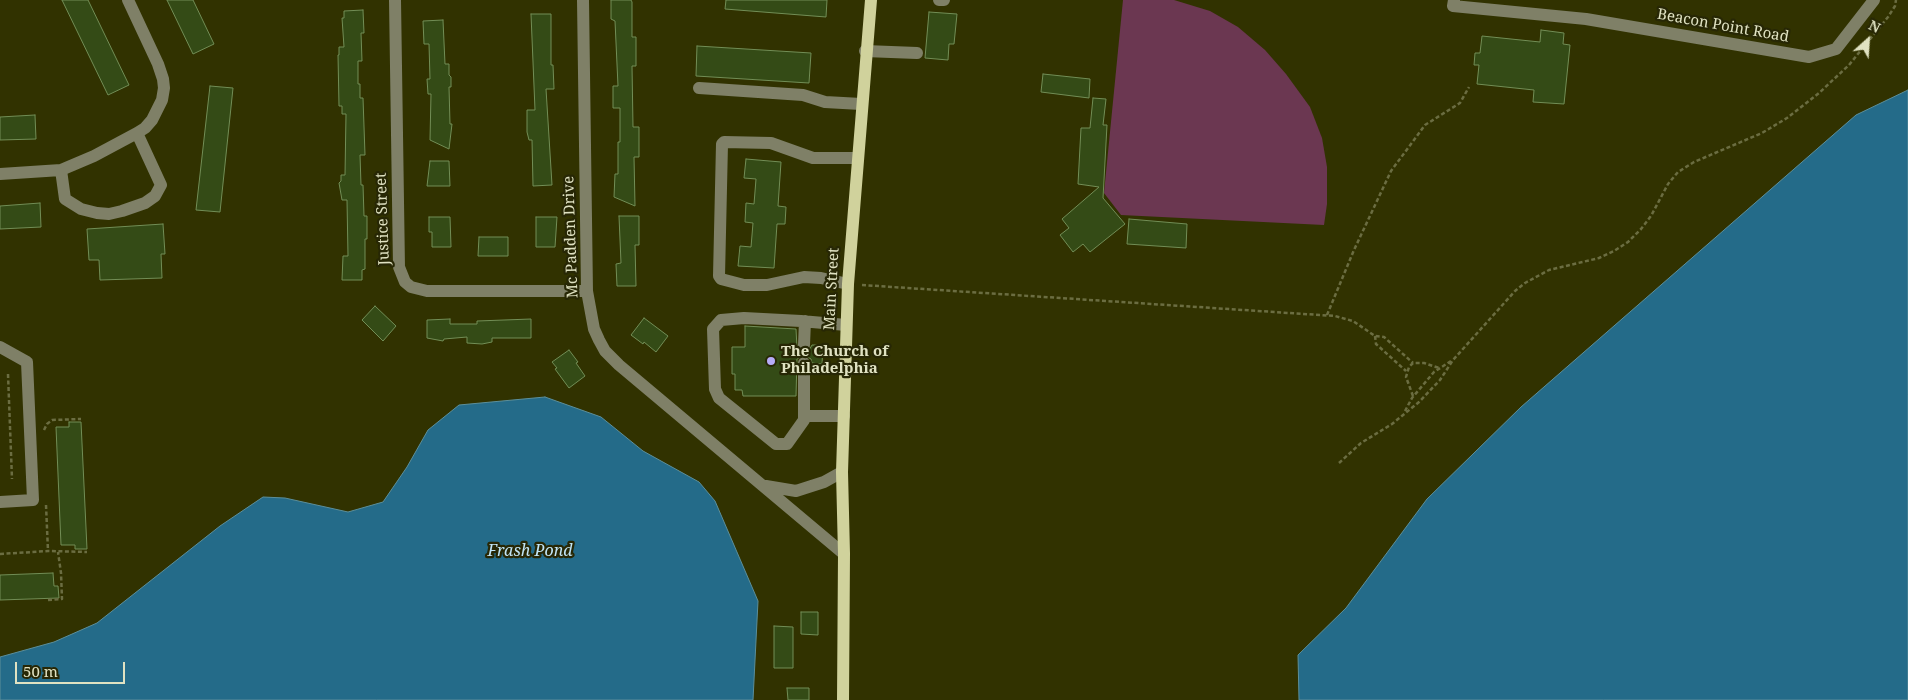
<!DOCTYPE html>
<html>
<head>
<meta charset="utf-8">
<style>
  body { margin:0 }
  #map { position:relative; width:1908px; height:700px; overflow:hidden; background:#313200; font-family:"Noto Serif",serif }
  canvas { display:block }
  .north { position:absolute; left:1843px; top:15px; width:50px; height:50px; -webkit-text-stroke:4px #272705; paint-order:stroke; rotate:26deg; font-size:14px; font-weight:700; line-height:20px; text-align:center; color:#e0e2c2 }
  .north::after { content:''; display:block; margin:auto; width:18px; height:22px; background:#e0e2c2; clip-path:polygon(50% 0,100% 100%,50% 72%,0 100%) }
  .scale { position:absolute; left:15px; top:662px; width:110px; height:22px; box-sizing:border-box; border:2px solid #e0e2c2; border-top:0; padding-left:6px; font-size:15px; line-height:18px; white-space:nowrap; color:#e0e2c2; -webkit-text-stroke:4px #272705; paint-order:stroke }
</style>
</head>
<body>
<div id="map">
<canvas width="1908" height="700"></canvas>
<div class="north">N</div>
<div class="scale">50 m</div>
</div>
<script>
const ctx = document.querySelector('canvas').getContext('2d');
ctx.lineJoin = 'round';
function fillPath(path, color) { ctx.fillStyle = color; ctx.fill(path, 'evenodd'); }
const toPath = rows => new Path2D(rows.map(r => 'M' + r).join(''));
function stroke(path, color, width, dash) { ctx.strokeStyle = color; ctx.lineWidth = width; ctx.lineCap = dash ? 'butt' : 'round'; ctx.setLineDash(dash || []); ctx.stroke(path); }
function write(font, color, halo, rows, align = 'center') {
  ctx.font = font + ' "Noto Serif",serif'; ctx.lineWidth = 4.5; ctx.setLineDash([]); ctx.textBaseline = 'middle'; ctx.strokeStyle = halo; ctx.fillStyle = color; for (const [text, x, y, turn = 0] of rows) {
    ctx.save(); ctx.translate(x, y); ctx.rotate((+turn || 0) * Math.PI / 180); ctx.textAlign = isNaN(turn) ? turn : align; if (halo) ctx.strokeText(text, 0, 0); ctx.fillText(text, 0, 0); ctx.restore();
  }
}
fillPath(toPath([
  [1123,0,1174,0,1210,11,1238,27,1265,50,1286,74,1310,107,1322,138,1327,167,1327,204,1324,225,1121,215,1104,193]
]), '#6b3751');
const water = toPath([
  [1908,90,1908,700,1299,700,1298,655,1346,608,1427,499,1521,407,1856,115,1908,90],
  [545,397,601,417,643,451,699,482,715,501,758,601,753,700,0,700,0,657,54,642,97,623,220,526,263,497,285,498,348,512,383,502,407,467,428,430,459,405,545,397]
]);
fillPath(water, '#246b89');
stroke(water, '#5c8f9a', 1);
const building = toPath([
  [62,0,88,0,129,85,108,95,62,0],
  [167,0,193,0,214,44,193,54,167,0],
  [611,0,631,0,632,2,632,37,636,37,636,66,632,66,633,127,639,127,639,157,634,157,635,206,614,197,615,174,618,174,618,142,620,142,620,108,613,108,613,86,618,86,615,21,611,19,611,0],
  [726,0,827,0,826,17,725,9,726,0],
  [363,10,364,33,361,33,362,61,358,61,358,84,360,84,360,98,363,98,365,155,360,155,361,185,363,185,364,216,367,216,367,239,365,239,365,269,362,270,362,280,342,280,343,256,348,256,347,200,342,200,339,183,341,181,341,175,345,175,346,114,342,114,342,106,339,106,338,55,339,55,339,47,344,47,342,18,344,18,344,11,363,10],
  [929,12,957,14,954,44,949,44,948,60,925,58,929,12],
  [531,14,551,14,551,65,553,65,554,89,546,89,552,185,533,186,532,140,529,140,527,132,527,110,535,110,531,14],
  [443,20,445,64,449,64,449,75,451,77,451,87,449,87,450,124,452,124,449,149,430,140,431,94,428,94,427,79,430,79,429,44,424,44,423,21,443,20],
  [1541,30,1564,33,1563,44,1570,45,1564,104,1533,102,1534,90,1477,84,1479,65,1474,65,1475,53,1480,53,1482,36,1540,42,1541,30],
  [697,46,811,53,809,83,696,76,697,46],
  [1043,74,1090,79,1089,98,1041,92,1043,74],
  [210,86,233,88,220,212,196,210,210,86],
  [1093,98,1106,99,1103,125,1107,125,1103,198,1125,224,1090,252,1083,244,1073,252,1060,235,1069,228,1062,219,1099,187,1078,184,1081,128,1090,128,1093,98],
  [35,115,36,139,0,140,0,117,35,115],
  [746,159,781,162,778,206,786,207,785,224,777,224,774,268,738,266,740,246,751,247,753,223,745,222,746,203,754,204,756,179,744,178,746,159],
  [430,161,449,161,450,186,427,186,430,161],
  [40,203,41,227,0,229,0,206,40,203],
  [619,216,639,216,639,245,635,245,636,286,617,286,616,264,621,263,619,216],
  [429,217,450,217,451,247,432,247,432,232,429,232,429,217],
  [536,217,557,217,555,247,536,247,536,217],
  [1129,219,1187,224,1186,248,1127,244,1129,219],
  [163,224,165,254,161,254,162,278,100,280,99,260,89,260,87,229,163,224],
  [479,237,508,237,508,256,478,256,479,237],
  [375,306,396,326,383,341,362,320,375,306],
  [644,318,668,336,656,352,644,342,643,344,631,335,644,318],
  [450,319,450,324,477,324,477,321,531,319,531,338,492,338,492,342,482,344,467,343,467,337,444,339,443,341,427,338,427,320,450,319],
  [745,326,796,329,797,348,803,353,808,352,812,345,823,345,822,364,812,363,811,359,804,355,797,359,796,396,743,396,742,390,735,390,735,374,732,374,732,347,745,347,745,326],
  [569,350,578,362,576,363,585,376,569,388,555,369,557,368,552,362,569,350],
  [69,422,81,422,87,549,75,549,75,545,61,545,56,427,69,427,69,422],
  [53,573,54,586,58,586,59,598,0,600,0,575,53,573],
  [801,612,818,612,818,635,801,634,801,612],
  [774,626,793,627,793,668,774,668,774,626],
  [787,688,809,688,809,700,788,700,787,688]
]);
fillPath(building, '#344b16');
stroke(building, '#728e56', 1);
stroke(toPath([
  [862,285,1335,316,1353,321,1375,336,1384,337,1413,363],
  [1327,315,1354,250,1391,171,1425,125,1460,103,1469,87],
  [1375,336,1376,344,1406,371],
  [8,374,12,479],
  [1413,396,1406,377,1409,367,1413,363,1424,363,1439,368],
  [1405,411,1412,398,1434,372,1451,361],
  [44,430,47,424,52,420,81,419],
  [1339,463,1361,443,1392,424,1419,402,1440,380,1453,360,1515,291,1525,283,1549,270,1599,258,1614,251,1628,242,1641,229,1651,216,1668,184,1678,172,1694,162,1762,133,1787,118,1819,93,1849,65,1888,17,1895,6,1896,0],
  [46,505,48,551],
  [0,554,48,551,87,552],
  [48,600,62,599,61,573,58,552]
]), '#6b6d41', 2.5, [4, 2.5]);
stroke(toPath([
  [395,0,399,267,405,282,411,287,427,291,587,291],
  [583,0,587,291,594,329,599,340,605,351,619,365,844,554],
  [939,0,944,0],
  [1454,0,1453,6,1586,19,1809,57,1836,49,1874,0],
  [865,51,917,53],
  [699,88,803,95,825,102,861,104],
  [61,170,65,199,81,209,97,213,109,214,122,211,145,203,155,196,161,185,137,133],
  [0,174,61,170,94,156,137,133,145,128,152,120,162,100,164,88,163,79,158,64,128,0],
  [848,284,821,278,804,277,767,285,744,285,721,279,719,276,722,144,724,142,771,143,813,158,857,158],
  [804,345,805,321],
  [0,347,27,362,33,500,0,502],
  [804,363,804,420,787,444,776,444,719,398,715,389,713,329,721,320,744,318,801,321,846,325],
  [804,416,844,416],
  [766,486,796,491,824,482,842,472]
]), '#7f8067', 12);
stroke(toPath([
  [843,700,844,554,842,472,848,284,871,0]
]), '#d0d29c', 12);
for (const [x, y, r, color] of [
  [771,361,5,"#b6acf8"]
]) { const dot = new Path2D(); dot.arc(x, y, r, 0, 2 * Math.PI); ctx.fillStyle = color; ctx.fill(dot); stroke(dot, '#272705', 2); }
write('15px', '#e0e2c2', '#272705', [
  ["Beacon Point Road",1723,26,10],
  ["Justice Street",383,219,-92],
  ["Mc Padden Drive",571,237,-92],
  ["Main Street",832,289,-87]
]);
write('bold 15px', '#e0e2c2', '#272705', [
  ["The Church of",781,352],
  ["Philadelphia",781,369]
], 'left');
write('italic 16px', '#c1e5f7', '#272705', [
  ["Frash Pond",530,551]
]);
</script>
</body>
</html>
